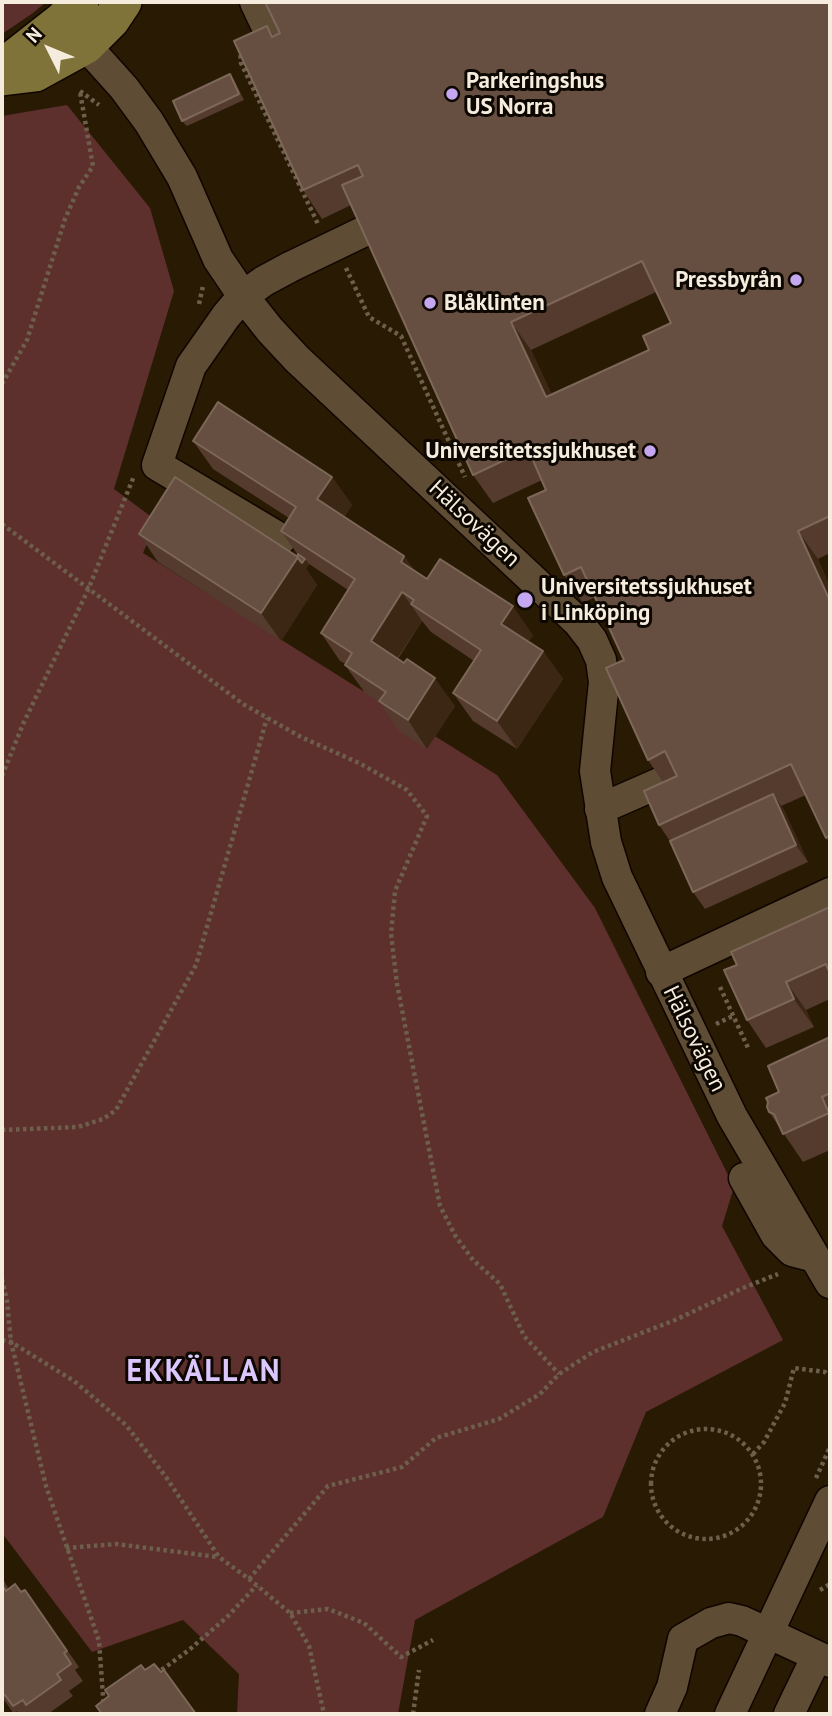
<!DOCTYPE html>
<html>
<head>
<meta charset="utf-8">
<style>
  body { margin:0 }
  #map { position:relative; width:832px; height:1716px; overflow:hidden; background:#291a03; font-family:"PT Sans",sans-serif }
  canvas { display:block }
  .frame { position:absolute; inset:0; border:4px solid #f6ecde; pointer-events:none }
  .north { position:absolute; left:14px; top:14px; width:70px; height:70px; -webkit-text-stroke:5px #0d0701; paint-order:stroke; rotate:313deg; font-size:19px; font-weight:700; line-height:28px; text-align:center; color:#f6ecde }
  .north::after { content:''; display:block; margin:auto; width:24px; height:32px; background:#f6ecde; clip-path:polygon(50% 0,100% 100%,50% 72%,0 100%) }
</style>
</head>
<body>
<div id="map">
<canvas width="832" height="1716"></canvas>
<div class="frame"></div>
<div class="north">N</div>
</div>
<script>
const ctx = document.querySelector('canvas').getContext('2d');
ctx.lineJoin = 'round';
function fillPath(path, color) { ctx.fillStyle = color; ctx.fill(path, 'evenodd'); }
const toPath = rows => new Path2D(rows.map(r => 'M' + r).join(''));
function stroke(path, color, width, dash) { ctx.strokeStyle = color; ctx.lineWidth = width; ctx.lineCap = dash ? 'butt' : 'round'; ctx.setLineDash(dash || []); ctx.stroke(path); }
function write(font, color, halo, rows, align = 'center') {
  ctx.font = font + ' "PT Sans",sans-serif'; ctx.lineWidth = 6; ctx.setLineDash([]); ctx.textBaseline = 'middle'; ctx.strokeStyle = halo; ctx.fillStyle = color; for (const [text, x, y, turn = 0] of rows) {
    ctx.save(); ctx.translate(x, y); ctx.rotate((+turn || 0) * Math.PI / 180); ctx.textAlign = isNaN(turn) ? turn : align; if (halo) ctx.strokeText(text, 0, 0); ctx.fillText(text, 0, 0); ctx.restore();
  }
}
fillPath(toPath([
  [2,2,46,2,33,13,2,34],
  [67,105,150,208,174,291,114,489,157,521,143,553,497,775,595,908,734,1187,722,1226,783,1340,646,1412,603,1517,415,1620,398,1714,237,1714,239,1674,183,1620,92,1652,2,1533,2,116]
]), '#5d2f2d');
const minor = toPath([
  [255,2,275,44],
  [71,29,124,88,149,122,182,177,218,259,243,296,270,330,297,359,578,622,592,640,601,660,604,682,595,771,606,842,617,877,732,1116,830,1283],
  [281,539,157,465,191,366,226,316,243,296,264,281,290,267],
  [600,809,664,781],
  [661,972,830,893],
  [744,1178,776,1235,792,1251,811,1256],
  [660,1714,672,1687,683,1639,711,1623,729,1618,742,1621,830,1662],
  [730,1714,830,1501],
  [789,1714,817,1656]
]);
const major = toPath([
  [2,68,63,20,80,2],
  [2,77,35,73,86,45,111,20,123,2]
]);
stroke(minor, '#110500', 33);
stroke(major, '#110500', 40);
stroke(toPath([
  [240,48,241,63,318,224],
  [80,91,99,105],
  [346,268,369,317,401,336,465,477],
  [199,304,203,286],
  [2,384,27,340,65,219,79,187,93,166,80,92],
  [2,524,243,704,301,737,359,763,407,790,427,816,395,891,391,934,397,984,440,1206,456,1237,473,1260,500,1284,524,1336,559,1374],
  [2,776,23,724,88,590,134,476],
  [720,987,749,1050],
  [716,1024,733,1016],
  [2,1130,78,1127,103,1119,116,1110,196,965,267,718],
  [2,1279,7,1301,11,1342,46,1486,99,1641,104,1710,102,1714],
  [2,1340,11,1342,74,1381,126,1425,166,1477,219,1557,249,1579,290,1613,309,1646,324,1714],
  '651 1484a55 55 0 1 1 110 0a55 55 0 1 1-110 0Z',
  [753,1454,764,1442,785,1403,794,1368,825,1372,830,1376],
  [816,1478,830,1447],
  [66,1548,116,1544,218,1557],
  [249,1579,328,1486,402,1467,436,1438,499,1419,540,1394,559,1374,593,1352,675,1320,743,1288,778,1274],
  [820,1590,830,1584],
  [290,1613,328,1609,364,1623,401,1657,433,1640],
  [156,1674,189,1650,227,1617,257,1585],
  [413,1714,419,1670]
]), '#6d5f4b', 4.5, [3.5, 3.5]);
stroke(minor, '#5e4d34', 30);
stroke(major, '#7f733a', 37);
const minorBridge = toPath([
  [290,267,400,214]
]);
stroke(minorBridge, '#110500', 33, []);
stroke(minorBridge, '#5e4d34', 30);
fillPath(toPath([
  [830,2,830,553,818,559,830,587,830,844,826,838,806,795,781,806,784,810,808,862,705,909,693,892,670,841,659,825,663,782,648,760,624,660,595,597,583,603,564,575,546,490,542,480,493,503,473,475,351,205,322,219,303,190,267,26,274,36,280,33],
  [656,292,671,323,649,350,552,395,531,350],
  [230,74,234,80,244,100,187,126,182,121],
  [193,441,332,477,352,505,344,517,404,556,414,570,427,579,533,635,528,642,543,651,563,679,517,749,473,721,453,693,474,661,431,632,422,621,398,659,455,706,427,749,398,730,380,703,365,693,345,665,346,664,340,661,321,633,348,590,309,564,306,569,317,585,281,641,158,562,139,534,297,557,298,555,281,531,289,518,213,469],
  [830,907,830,999,806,1010,814,1027,766,1048,747,1020,737,965],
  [830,1037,830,1150,803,1162,769,1112,779,1092],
  [2,1577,8,1588,21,1592,25,1590,79,1667,75,1670,83,1681,69,1691,73,1696,48,1714,19,1714,17,1711,14,1714,2,1697]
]), '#543b2d');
fillPath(toPath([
  [511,322,531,350,566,425,546,397],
  [332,477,352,505,337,527,317,499],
  [798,531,818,559,830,587,830,601],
  [404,556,424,584,401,562],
  [298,557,305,559,309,564,306,569,317,585,281,641,261,613],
  [402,592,422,621,390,669,371,641],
  [513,606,533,635,521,653,501,624],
  [543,651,563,679,517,749,497,721],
  [435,678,455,706,427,749,408,720],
  [773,794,784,810,808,862,796,845],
  [786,982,806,1010,814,1027,794,999],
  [822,1097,830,1109,830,1115,829,1113]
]), '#3c2614');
const building = toPath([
  [265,2,830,2,830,516,798,531,830,601,830,835,826,838,791,764,659,825,644,791,677,776,665,751,648,760,606,668,624,660,581,567,564,575,528,498,546,490,528,449,473,475,342,185,363,176,358,165,303,190,234,41,267,26,272,37,280,33,265,2],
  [642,261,671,323,643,336,649,350,546,397,511,322,642,261],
  [230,74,239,94,182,121,173,101,230,74],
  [218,402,332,477,317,499,404,556,401,562,427,579,440,559,513,606,501,624,543,651,497,721,453,693,481,650,411,604,414,600,402,592,371,641,404,663,407,659,435,678,408,720,379,701,386,692,345,665,352,653,321,633,355,579,281,531,296,507,193,441,218,402],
  [175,477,298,557,261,613,139,534,175,477],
  [298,554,305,559,302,563,297,557,298,554],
  [773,794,796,845,693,892,670,841,773,794],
  [830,907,830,974,826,964,786,982,794,999,747,1020,724,970,737,965,731,952,830,907],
  [830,1037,830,1093,822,1097,829,1113,783,1134,774,1114,769,1112,767,1107,768,1102,766,1098,779,1092,768,1066,830,1037],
  [15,1584,21,1592,25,1590,67,1651,64,1653,71,1664,57,1674,61,1680,26,1705,23,1700,13,1706,5,1695,2,1697,2,1585,6,1591,15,1584],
  [154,1664,161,1672,164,1670,196,1714,102,1714,96,1706,109,1696,105,1690,141,1665,145,1670,154,1664]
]);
fillPath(building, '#664e40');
stroke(building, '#7c6759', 2);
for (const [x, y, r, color] of [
  [452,94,7,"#c5a7f1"],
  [796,280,7,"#c5a7f1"],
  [430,303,7,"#c5a7f1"],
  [650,451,7,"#c5a7f1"],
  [525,600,9,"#c5a7f1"]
]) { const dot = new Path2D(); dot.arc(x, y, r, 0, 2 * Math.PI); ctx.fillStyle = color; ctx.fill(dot); stroke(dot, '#0d0701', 2.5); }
write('bold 23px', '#f6ecde', '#0d0701', [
  ["Parkeringshus",466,81],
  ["US Norra",466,107],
  ["Pressbyrån",782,280,"right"],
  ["Blåklinten",444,303],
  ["Universitetssjukhuset",636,451,"right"],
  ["Universitetssjukhuset",541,587],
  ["i Linköping",541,613]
], 'left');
write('23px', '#f6ecde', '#0d0701', [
  ["Hälsovägen",474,524,43],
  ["Hälsovägen",694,1039,64]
]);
ctx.letterSpacing = '2px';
write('bold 30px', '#dcc6fe', '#0d0701', [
  ["EKKÄLLAN",204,1372]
]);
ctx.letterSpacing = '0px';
</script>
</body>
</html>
